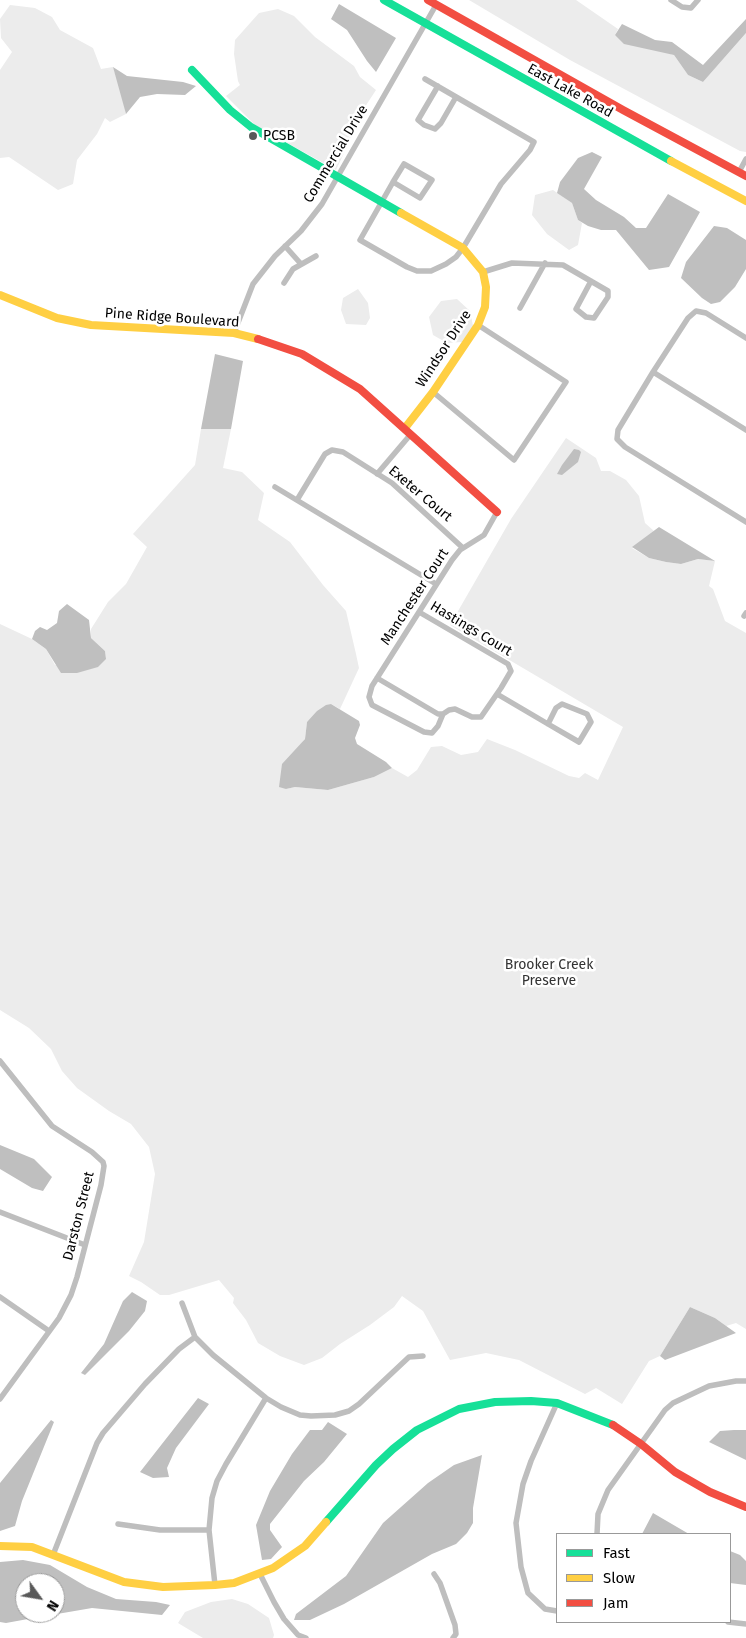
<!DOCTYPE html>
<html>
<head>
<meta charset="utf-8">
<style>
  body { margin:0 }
  #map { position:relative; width:746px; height:1638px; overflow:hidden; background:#fff; font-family:"Fira Sans",sans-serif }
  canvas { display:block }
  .legend { position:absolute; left:556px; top:1533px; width:175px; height:90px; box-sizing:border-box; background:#fff; border:1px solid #999; margin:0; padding:6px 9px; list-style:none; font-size:15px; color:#000 }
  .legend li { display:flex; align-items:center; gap:10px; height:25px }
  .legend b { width:25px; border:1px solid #999 }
  .north { position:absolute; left:15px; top:1573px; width:50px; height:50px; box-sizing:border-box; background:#fff; border:1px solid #999; border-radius:50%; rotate:122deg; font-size:14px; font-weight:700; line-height:20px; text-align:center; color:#000 }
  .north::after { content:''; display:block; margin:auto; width:18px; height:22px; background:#595959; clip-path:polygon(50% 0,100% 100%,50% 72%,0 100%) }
</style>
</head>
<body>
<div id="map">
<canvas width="746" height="1638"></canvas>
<ul class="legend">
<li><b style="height:6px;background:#16e098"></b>Fast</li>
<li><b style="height:6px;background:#ffcf43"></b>Slow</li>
<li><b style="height:6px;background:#f24e42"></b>Jam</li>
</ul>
<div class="north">N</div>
</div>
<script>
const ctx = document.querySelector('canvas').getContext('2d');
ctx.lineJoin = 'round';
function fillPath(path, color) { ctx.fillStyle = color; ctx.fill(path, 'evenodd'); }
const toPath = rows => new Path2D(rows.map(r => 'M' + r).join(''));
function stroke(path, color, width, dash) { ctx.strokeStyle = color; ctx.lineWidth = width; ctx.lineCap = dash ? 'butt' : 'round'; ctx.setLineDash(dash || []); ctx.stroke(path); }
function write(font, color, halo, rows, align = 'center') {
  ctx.font = font + ' "Fira Sans",sans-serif'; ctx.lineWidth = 5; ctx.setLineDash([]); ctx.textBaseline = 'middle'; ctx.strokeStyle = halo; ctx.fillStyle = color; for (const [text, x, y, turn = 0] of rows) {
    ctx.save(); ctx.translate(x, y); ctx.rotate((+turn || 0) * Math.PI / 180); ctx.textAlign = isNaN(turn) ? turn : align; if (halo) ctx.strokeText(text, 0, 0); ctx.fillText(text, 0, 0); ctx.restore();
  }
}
fillPath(toPath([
  [469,0,576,0,618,29,615,35,674,55,688,75,703,82,746,33,746,152,740,151,570,60],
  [10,5,35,8,52,17,60,30,93,48,101,69,113,67,121,91,126,114,110,122,105,118,97,134,77,160,73,184,58,190,9,157,0,158,0,70,12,52,1,38,0,19],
  [278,9,294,16,315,37,354,66,360,77,376,90,359,116,361,117,336,170,255,125,226,96,240,85,238,81,234,54,235,40,259,13],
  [553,190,572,203,578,220,582,223,578,245,569,250,547,234,532,215,535,195],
  [358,289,368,303,370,318,366,325,346,324,341,310,343,298],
  [457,299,470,311,473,326,462,342,447,343,433,335,429,317,441,301],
  [201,429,231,429,223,468,242,472,264,493,258,520,290,542,323,585,346,611,356,654,359,668,340,709,331,704,307,722,305,739,296,750,286,789,295,787,328,790,374,777,392,768,408,777,417,770,431,747,442,746,461,755,478,752,487,739,515,750,569,776,579,778,585,773,598,780,623,727,450,625,511,519,566,438,596,458,601,471,610,471,626,480,639,496,645,523,654,531,632,548,649,558,666,562,681,564,698,559,715,561,709,586,713,589,725,621,746,633,746,1329,736,1323,726,1326,715,1318,690,1307,660,1356,649,1361,622,1404,596,1388,585,1394,519,1360,486,1353,450,1360,423,1311,402,1296,394,1307,370,1325,340,1344,322,1358,304,1365,280,1356,258,1343,246,1320,233,1303,234,1298,219,1280,169,1295,160,1295,141,1282,129,1276,144,1242,155,1174,149,1147,131,1124,109,1111,77,1088,62,1071,51,1049,29,1028,0,1010,0,624,32,639,46,649,55,665,106,659,105,651,91,638,91,629,108,602,126,584,147,547,133,534,195,465],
  [232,1599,248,1604,269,1618,274,1635,273,1638,203,1638,178,1623,185,1612,211,1602]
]), '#ececec');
fillPath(toPath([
  [339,4,396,38,376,72,367,61,347,30,331,19],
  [746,19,746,33,703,82,688,75,674,55,624,44,615,35,622,24,655,40,672,42,703,65],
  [113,67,127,76,183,82,196,86,185,95,157,94,140,97,126,114],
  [592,152,602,157,584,189,596,200,624,217,636,228,646,228,668,194,700,212,669,267,649,270,616,230,601,230,588,226,578,220,572,203,557,193,560,182,578,158],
  [714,226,727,228,746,240,746,269,735,287,720,302,711,304,702,298,681,278,686,262],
  [215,354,243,361,231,429,201,429],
  [574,449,579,450,581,452,578,462,562,475,557,474,562,465],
  [659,527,715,561,698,559,681,564,666,562,649,558,632,547],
  [67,604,89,620,91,638,105,651,106,659,98,667,77,673,61,673,46,649,32,639,35,631,40,627,47,630,57,623,59,611],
  [331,704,359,721,360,725,355,738,357,744,386,762,392,768,374,777,328,790,295,787,286,789,279,787,282,764,305,739,307,722,317,711,326,705],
  [0,1145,34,1159,52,1177,43,1191,32,1188,0,1169],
  [132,1292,147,1301,145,1311,129,1331,85,1375,81,1373,104,1344,123,1301],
  [690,1307,715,1318,736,1333,665,1360,660,1356],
  [198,1398,209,1404,176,1448,167,1468,169,1477,153,1478,140,1472],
  [51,1420,54,1422,22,1501,15,1526,0,1531,0,1483],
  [328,1422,347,1434,324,1462,304,1481,270,1524,270,1530,282,1547,271,1559,262,1560,256,1525,270,1491,292,1454,310,1430,322,1430],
  [734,1430,746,1430,746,1460,709,1442,720,1431],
  [482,1455,473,1508,473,1523,467,1533,456,1544,432,1554,344,1604,310,1620,294,1620,296,1614,346,1576,383,1523,428,1483,454,1465],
  [653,1513,689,1534,642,1534],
  [730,1551,740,1555,746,1561,746,1585,730,1583],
  [23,1560,50,1565,87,1587,116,1599,156,1602,170,1605,162,1615,92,1608,28,1619,6,1623,0,1622,0,1562],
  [25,1583,55,1583,55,1613,25,1613]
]), '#bfbfbf');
stroke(toPath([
  [671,0,682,7,691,8,698,0],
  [438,86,418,120,424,125,435,129,441,123,456,97],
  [404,164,432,180,420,198,393,182,404,164],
  [739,172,746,159],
  [393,182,360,240,407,267,417,271,431,271,446,264,456,257,463,248,501,184,530,150,534,142,425,79],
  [285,246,301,264],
  [483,272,512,263,563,265,608,291,608,297,594,318,586,317,576,309,591,281],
  [284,283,293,269,316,256],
  [520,308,545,263],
  [234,333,253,284,275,256,301,231,322,204,436,5],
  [746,338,706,313,696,311,688,318,653,372,618,430,617,439,625,447,746,522],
  [653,372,746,430],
  [433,392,514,460,566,382,478,325],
  [377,474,411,434],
  [275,487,436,584],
  [297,500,325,454,332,450,343,452,392,483,463,548],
  [744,616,746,613],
  [377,678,438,714,443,714,449,710,455,709,472,717,481,717,501,688,511,671,508,664,419,612],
  [497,694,548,724,579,742,591,722,587,714,562,704,556,708,548,724],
  [443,714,438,726,432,733,424,732,372,705,369,697,372,686,452,560,460,550,484,535,497,512],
  [0,1061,52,1126,92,1152,103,1162,104,1166,101,1185,77,1277,71,1295,59,1318,0,1399],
  [0,1212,85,1245],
  [0,1297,49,1331],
  [182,1303,195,1337,213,1355,266,1398,281,1407,300,1415,311,1416,335,1415,349,1411,359,1404,409,1357,423,1356],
  [557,1403,531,1461,523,1484,516,1523,521,1567,528,1593,545,1609,557,1611],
  [118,1524,160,1530,209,1530],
  [597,1534,598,1514,608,1490,665,1410,673,1403,709,1386,736,1381,746,1381],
  [53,1555,97,1443,103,1433,145,1384,179,1349,195,1337],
  [260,1574,274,1602,284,1619,298,1635,306,1638],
  [434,1574,440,1583,455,1625,456,1634,453,1638],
  [215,1585,209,1530,212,1498,217,1481,226,1464,266,1398],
  [728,1622,746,1624]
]), '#bebebe', 5.5);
stroke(toPath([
  [384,0,671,161],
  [192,70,230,110,251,127,401,213],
  [326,1522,376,1465,393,1449,417,1430,459,1409,495,1402,531,1401,557,1403,613,1425]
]), '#16e098', 8);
stroke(toPath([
  [671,161,746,201],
  [401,213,463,248,483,272,486,287,485,307,478,325,433,392,405,428],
  [0,295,57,318,91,325,234,333,258,339],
  [0,1546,32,1547,124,1582,163,1587,215,1585,234,1583,273,1568,305,1546,326,1522]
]), '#ffcf43', 8);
stroke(toPath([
  [428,0,623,110,746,176],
  [258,339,302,354,360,389,497,512],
  [613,1425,641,1444,675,1472,710,1492,746,1507]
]), '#f24e42', 8);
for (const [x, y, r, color] of [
  [253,136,5,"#595959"]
]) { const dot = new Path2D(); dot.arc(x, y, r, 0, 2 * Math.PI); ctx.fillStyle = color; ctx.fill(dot); stroke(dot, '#fff', 2); }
write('14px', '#000', '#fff', [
  ["East Lake Road",570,91,29],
  ["Commercial Drive",336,154,-59],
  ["Pine Ridge Boulevard",172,318,4],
  ["Windsor Drive",444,349,-57],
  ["Exeter Court",420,494,40],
  ["Manchester Court",415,597,-57],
  ["Hastings Court",471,629,31],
  ["Darston Street",79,1216,-76]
]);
write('14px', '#000', '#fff', [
  ["PCSB",263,136]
], 'left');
write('14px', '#333', '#fff', [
  ["Brooker Creek",549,965],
  ["Preserve",549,981]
]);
</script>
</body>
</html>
